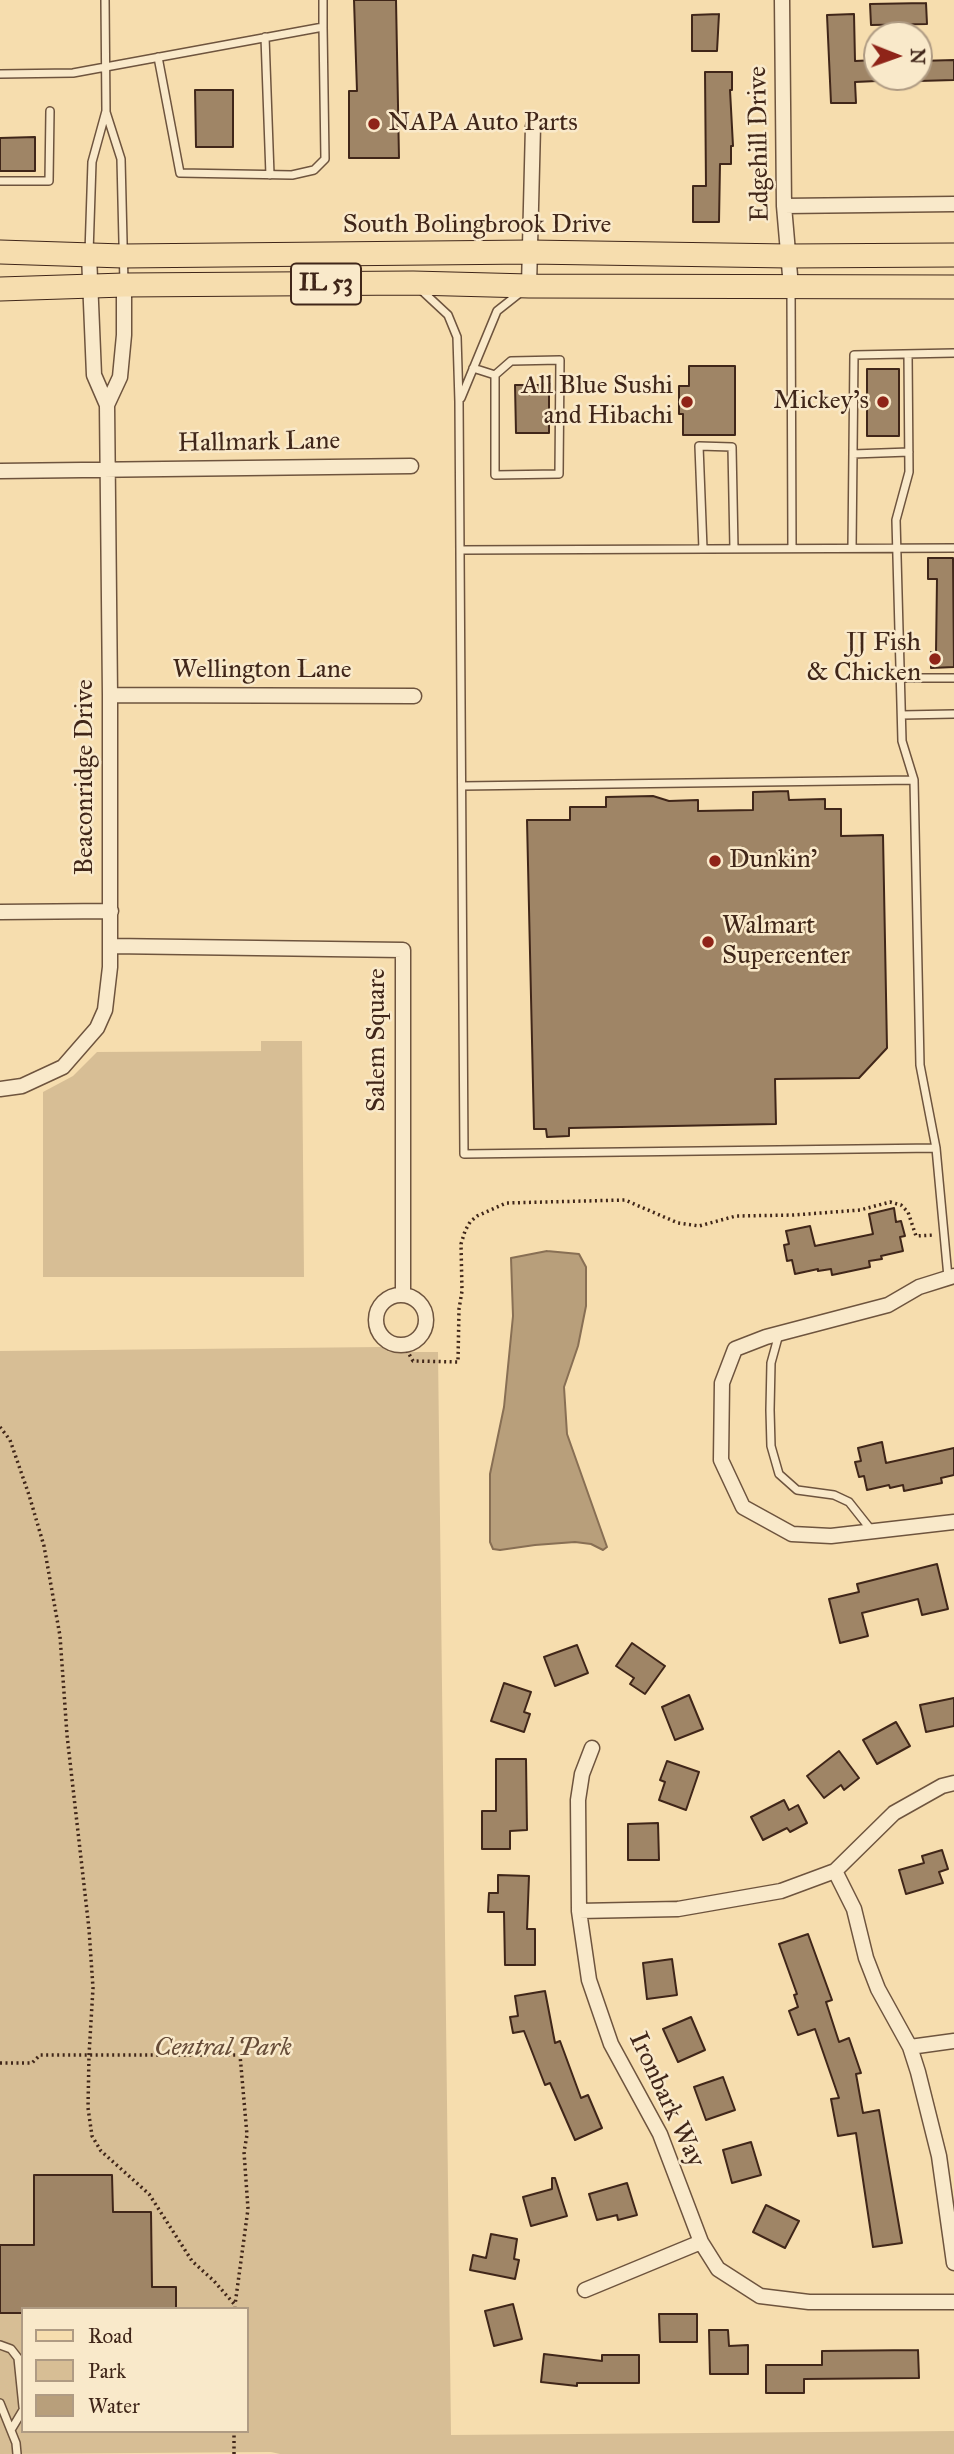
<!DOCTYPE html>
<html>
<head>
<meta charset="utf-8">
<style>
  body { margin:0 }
  #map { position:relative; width:954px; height:2454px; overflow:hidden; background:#f6ddae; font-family:"IM FELL Great Primer",serif }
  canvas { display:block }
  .legend { position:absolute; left:21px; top:2307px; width:228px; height:126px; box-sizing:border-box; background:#f9e9ca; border:2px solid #af9b83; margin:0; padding:9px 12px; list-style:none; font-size:21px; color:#402619 }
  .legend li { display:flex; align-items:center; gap:14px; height:35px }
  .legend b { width:35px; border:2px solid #af9b83 }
  .north { position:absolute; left:863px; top:21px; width:70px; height:70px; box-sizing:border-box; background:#f9e9ca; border:2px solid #af9b83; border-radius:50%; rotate:91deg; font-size:19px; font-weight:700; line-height:28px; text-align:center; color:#402619 }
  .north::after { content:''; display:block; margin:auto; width:24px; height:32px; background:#8f2418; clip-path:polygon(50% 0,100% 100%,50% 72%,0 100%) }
</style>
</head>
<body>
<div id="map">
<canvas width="954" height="2454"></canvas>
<ul class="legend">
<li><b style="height:9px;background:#f6ddae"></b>Road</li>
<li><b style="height:19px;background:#d7be95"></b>Park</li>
<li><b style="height:19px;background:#b89f7b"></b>Water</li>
</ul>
<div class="north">N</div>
</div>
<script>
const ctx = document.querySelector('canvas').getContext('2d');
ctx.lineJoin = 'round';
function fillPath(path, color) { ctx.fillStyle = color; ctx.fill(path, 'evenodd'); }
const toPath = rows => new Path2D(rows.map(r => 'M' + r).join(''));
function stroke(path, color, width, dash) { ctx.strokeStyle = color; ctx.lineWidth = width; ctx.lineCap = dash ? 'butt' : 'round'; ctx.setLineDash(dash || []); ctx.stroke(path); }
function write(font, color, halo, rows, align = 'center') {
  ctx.font = font + ' "IM FELL Great Primer",serif'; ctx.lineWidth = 5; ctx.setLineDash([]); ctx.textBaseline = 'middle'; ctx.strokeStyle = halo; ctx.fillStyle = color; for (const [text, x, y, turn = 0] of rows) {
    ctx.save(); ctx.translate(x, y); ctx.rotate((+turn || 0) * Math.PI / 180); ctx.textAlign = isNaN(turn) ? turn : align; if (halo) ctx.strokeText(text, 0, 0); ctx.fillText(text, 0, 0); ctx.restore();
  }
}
fillPath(toPath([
  [261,1041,302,1041,304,1277,43,1277,43,1092,73,1076,97,1052,261,1051],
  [381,1347,389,1352,438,1352,451,2435,954,2431,954,2454,280,2454,271,2452,0,2454,0,1351],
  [23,2309,247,2309,247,2431,23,2431]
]), '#d7be95');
const water = toPath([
  [547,1251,579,1254,586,1267,586,1306,578,1346,564,1387,567,1434,607,1547,603,1550,591,1544,575,1542,535,1545,500,1550,493,1549,490,1542,490,1474,504,1407,513,1316,511,1258,547,1251]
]);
fillPath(water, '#b89f7b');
stroke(water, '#886f54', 2);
const building = toPath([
  [354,0,396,0,399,158,349,158,349,91,357,91,354,0],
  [926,3,927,24,871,25,870,4,926,3],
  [719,14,717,51,692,51,692,15,719,14],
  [854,14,855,61,877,60,877,81,855,82,856,103,831,103,827,15,854,14],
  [954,60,954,80,919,81,919,61,954,60],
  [705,72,732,72,732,90,730,90,733,146,731,146,731,164,720,164,719,222,693,222,693,186,706,186,705,72],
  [195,90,233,90,233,147,196,147,195,90],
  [35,137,35,171,0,171,0,138,35,137],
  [689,366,735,366,735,435,683,435,683,414,679,414,679,386,689,386,689,366],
  [867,369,899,369,899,436,867,436,867,369],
  [515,385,549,385,549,433,516,433,515,385],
  [928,558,953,558,954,667,931,668,931,652,936,652,937,579,928,579,928,558],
  [788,791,789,800,825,799,825,809,841,809,841,836,883,835,887,1048,859,1078,775,1079,776,1124,569,1128,569,1136,547,1137,546,1129,534,1129,527,820,570,820,570,807,606,807,606,797,653,796,669,801,698,800,698,811,753,810,753,792,788,791],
  [894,1208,896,1222,901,1221,905,1236,900,1237,903,1251,881,1256,882,1259,869,1261,870,1267,832,1275,831,1269,818,1271,818,1269,795,1274,792,1260,787,1261,784,1245,789,1244,786,1231,810,1226,815,1246,873,1234,869,1214,894,1208],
  [882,1442,886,1463,954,1448,954,1475,941,1478,942,1483,904,1491,903,1485,890,1488,889,1485,867,1490,864,1476,859,1477,855,1462,861,1461,858,1448,882,1442],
  [937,1564,948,1609,922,1615,918,1599,862,1613,868,1636,840,1643,829,1599,859,1592,857,1584,937,1564],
  [632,1643,665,1666,645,1694,630,1684,634,1678,616,1666,632,1643],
  [577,1645,588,1673,555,1686,544,1657,577,1645],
  [504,1683,531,1692,524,1712,530,1714,524,1732,491,1721,504,1683],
  [689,1695,703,1729,675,1740,662,1707,689,1695],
  [954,1698,954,1726,926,1732,920,1705,954,1698],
  [896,1722,910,1746,877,1764,863,1740,896,1722],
  [839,1751,859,1778,844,1790,841,1785,824,1798,807,1776,839,1751],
  [496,1759,526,1759,527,1830,510,1831,510,1849,482,1849,482,1811,496,1811,496,1759],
  [667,1761,699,1772,686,1810,659,1800,665,1782,660,1780,667,1761],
  [784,1800,789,1810,798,1805,807,1823,790,1832,787,1828,763,1840,751,1817,784,1800],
  [658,1823,659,1860,628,1860,628,1824,658,1823],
  [942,1850,948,1869,939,1872,943,1883,906,1894,899,1870,924,1863,922,1856,942,1850],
  [498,1875,529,1876,527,1929,535,1929,535,1965,505,1965,504,1912,488,1912,489,1893,498,1893,498,1875],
  [808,1934,832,2000,826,2002,839,2042,849,2038,861,2073,856,2074,863,2113,879,2110,902,2243,873,2247,856,2133,838,2136,831,2099,839,2098,815,2029,798,2035,789,2011,798,2007,794,1995,797,1994,779,1944,808,1934],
  [672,1959,677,1995,647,1999,643,1963,672,1959],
  [545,1991,555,2043,560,2041,581,2098,588,2095,602,2128,575,2140,550,2083,545,2085,524,2031,513,2033,510,2017,518,2016,515,1996,545,1991],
  [691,2017,705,2050,678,2062,663,2029,691,2017],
  [723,2077,735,2110,706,2120,694,2087,723,2077],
  [751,2142,761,2175,732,2183,723,2150,751,2142],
  [34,2175,112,2175,113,2212,151,2212,152,2287,176,2287,176,2309,23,2309,23,2313,0,2313,0,2245,34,2245,34,2175],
  [552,2178,555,2178,567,2216,531,2226,523,2197,552,2189,552,2178],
  [627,2183,637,2215,618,2220,617,2215,597,2220,589,2194,627,2183],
  [766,2205,799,2221,785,2248,753,2232,766,2205],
  [491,2234,517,2239,514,2259,519,2260,515,2279,470,2270,473,2255,486,2258,491,2234],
  [513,2304,522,2339,494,2346,485,2311,513,2304],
  [659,2314,697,2314,697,2342,660,2342,659,2314],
  [709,2330,728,2330,729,2346,748,2345,748,2374,710,2374,709,2330],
  [918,2350,919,2378,804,2379,804,2393,766,2393,766,2365,822,2365,822,2351,918,2350],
  [544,2354,602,2361,602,2355,639,2355,639,2383,577,2383,577,2386,541,2382,544,2354]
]);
fillPath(building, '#9f8566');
stroke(building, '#402619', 2);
const lane = toPath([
  [265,37,270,175],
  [158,57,180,173,292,175,314,170,325,159,323,27],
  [0,74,73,73,323,27,323,0],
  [106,112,121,159,124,283],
  [0,181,49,181,50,111],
  [89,253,92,162,106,111,105,0],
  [419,288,448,315,457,337,459,402,464,1154,936,1148,948,1277],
  [791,290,792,548],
  [908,354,909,472,896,520,902,741,914,780,920,1065,936,1148],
  [560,360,559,474,495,475,495,375,511,361,560,360],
  [473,368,495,375],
  [461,398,497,311,521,292],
  [853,454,909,452],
  [852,548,854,355,954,353],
  [703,549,699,446,732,447,734,549],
  [460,550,954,548],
  [901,678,954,678],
  [902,715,954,714],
  [462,786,914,780],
  [779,1334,771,1363,770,1410,771,1446,779,1474,797,1490,834,1495,849,1502,872,1531],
  [0,2345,11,2349,18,2358,23,2407],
  [0,2403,16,2443,17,2454],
  [11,2430,23,2410]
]);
const street = toPath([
  [782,0,784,206,791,287],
  [784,206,954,204],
  [529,286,533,126],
  [107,405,120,377,124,335,124,285],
  [0,471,411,466],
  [110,695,414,696],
  [0,912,111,911],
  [111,946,403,950,403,1295],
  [0,1089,22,1086,63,1067,97,1028,105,1010,110,967,110,695,107,405,94,375,89,255],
  [954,1276,919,1287,888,1305,766,1337,735,1349,722,1383,721,1460,743,1507,792,1534,831,1536,954,1522],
  '376 1320a25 25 0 1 1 50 0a25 25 0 1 1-50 0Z',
  [592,1748,582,1774,578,1800,579,1911,589,1980,611,2044,660,2134,701,2242,718,2269,760,2296,809,2302,954,2302],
  [835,1871,854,1909,866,1958,878,1989,910,2047,918,2072,939,2156,954,2263],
  [579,1911,678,1909,781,1891,835,1871,894,1813,942,1786,954,1783],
  [910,2047,954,2041],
  [585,2290,701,2242]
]);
const primary = toPath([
  [0,252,123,256,530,252,788,256,954,255],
  [0,289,124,285,413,283,529,286,954,287]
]);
stroke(lane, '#6e543e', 10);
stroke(street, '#6e543e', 17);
stroke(primary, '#402619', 25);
stroke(toPath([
  [404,1345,413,1361,458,1362,459,1309,462,1291,461,1244,465,1231,470,1222,477,1216,506,1203,625,1200,678,1223,699,1226,736,1216,794,1215,860,1210,890,1202,901,1205,908,1212,916,1236,934,1235],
  [0,1427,10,1440,29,1495,44,1546,60,1636,67,1735,89,1929,93,1988,89,2055,88,2108,92,2136,101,2151,149,2194,192,2261,214,2281,235,2305,235,2309],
  [0,2063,32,2063,40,2055,240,2055,247,2135,244,2152,248,2209,235,2305],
  [234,2454,234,2431]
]), '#402619', 3.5, [2, 3.5]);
stroke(lane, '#f9e9ca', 7);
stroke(street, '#f9e9ca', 14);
stroke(primary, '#f6ddae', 23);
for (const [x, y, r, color] of [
  [374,124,7,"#8f2418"],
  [687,402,7,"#8f2418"],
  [883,402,7,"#8f2418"],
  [935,659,7,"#8f2418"],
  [715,861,7,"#8f2418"],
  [708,942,7,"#8f2418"]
]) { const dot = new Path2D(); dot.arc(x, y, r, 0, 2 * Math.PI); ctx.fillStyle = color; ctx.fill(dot); stroke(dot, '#f9e9ca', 2.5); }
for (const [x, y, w] of [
  [326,284,70]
]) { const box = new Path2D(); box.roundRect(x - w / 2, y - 20.5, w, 41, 5); ctx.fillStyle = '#f9e9ca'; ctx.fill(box); stroke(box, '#402619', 2); }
write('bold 24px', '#402619', null, [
  ["IL 53",326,284]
]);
write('26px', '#402619', '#f9e9ca', [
  ["NAPA Auto Parts",388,124],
  ["All Blue Sushi",673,387,"right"],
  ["and Hibachi",673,417,"right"],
  ["Mickey's",869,402,"right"],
  ["JJ Fish",921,644,"right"],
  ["& Chicken",921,674,"right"],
  ["Dunkin'",729,861],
  ["Walmart",722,927],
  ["Supercenter",722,957]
], 'left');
write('26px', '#402619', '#f9e9ca', [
  ["Edgehill Drive",760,144,-91],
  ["South Bolingbrook Drive",477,226],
  ["Hallmark Lane",259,443,-1],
  ["Wellington Lane",262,671],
  ["Beaconridge Drive",86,777,-90],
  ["Salem Square",378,1040,-90],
  ["Ironbark Way",666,2100,65]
]);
write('italic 26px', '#664c38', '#f9e9ca', [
  ["Central Park",223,2049]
]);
</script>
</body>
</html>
